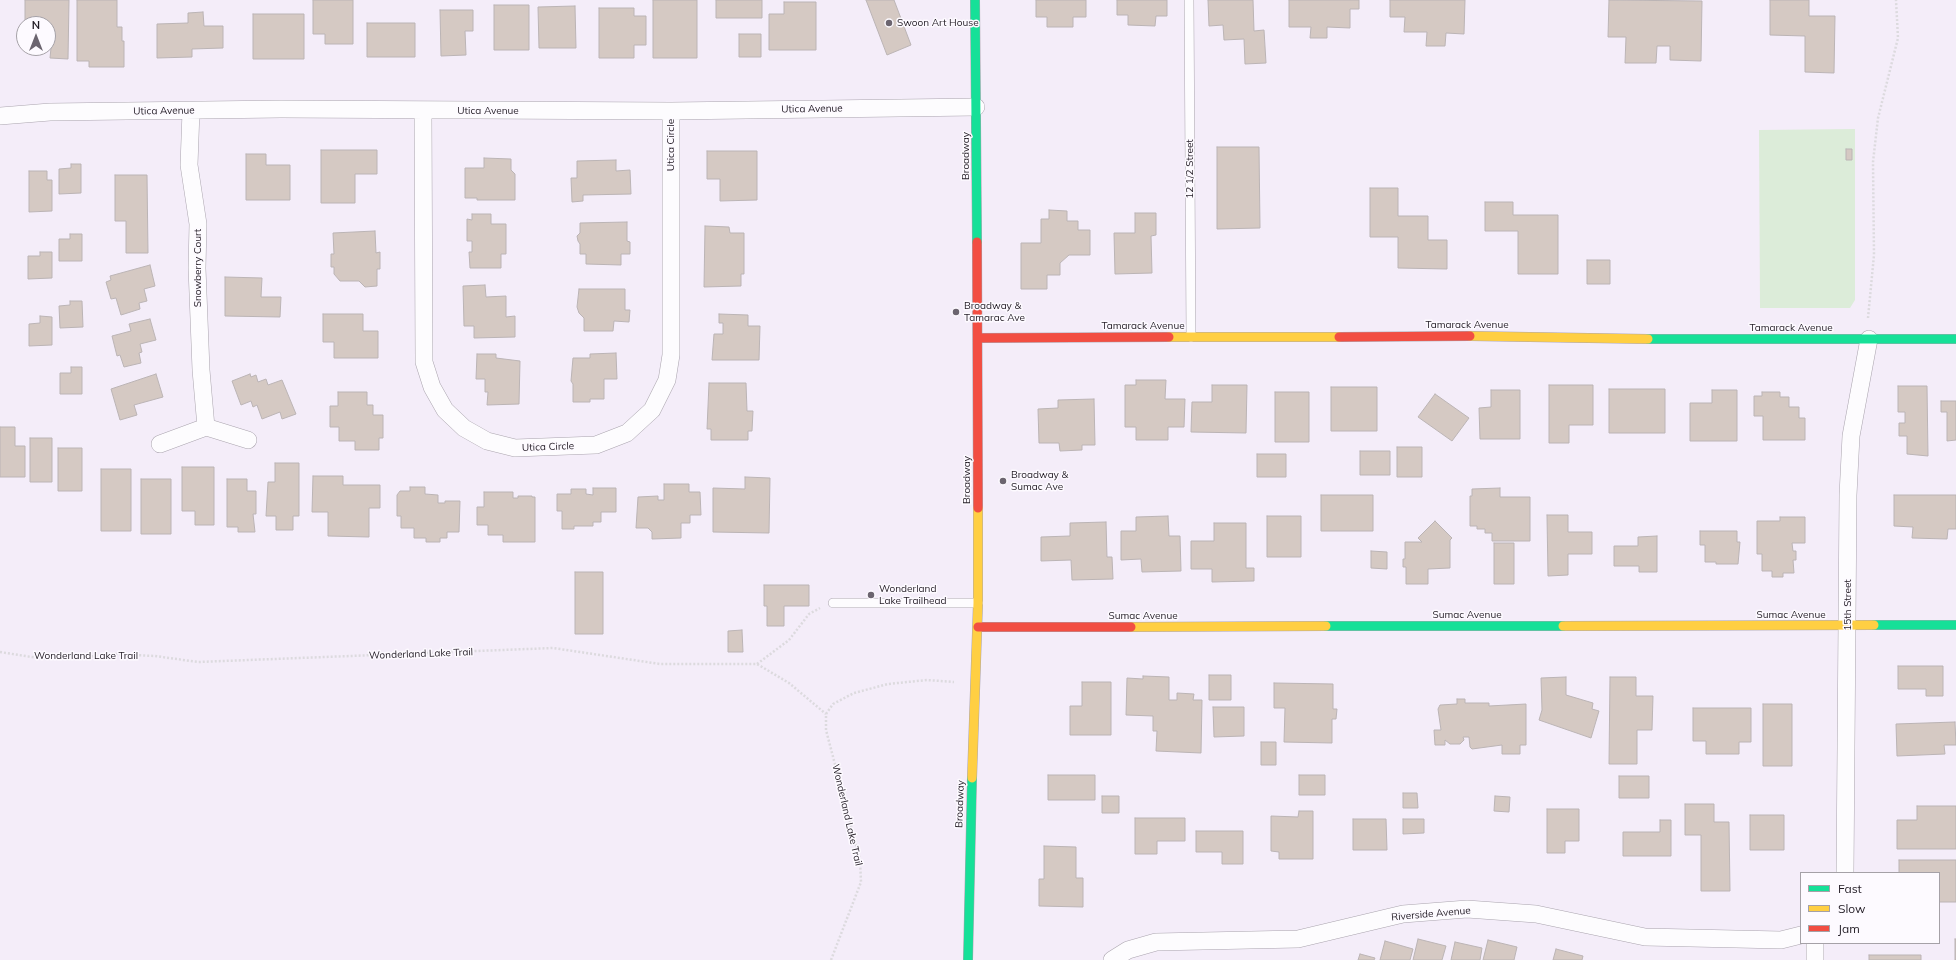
<!DOCTYPE html>
<html>
<head>
<meta charset="utf-8">
<style>
  body { margin:0 }
  #map { position:relative; width:1956px; height:960px; overflow:hidden; background:#f4edf9; font-family:Mulish,sans-serif }
  canvas { display:block }
  .legend { position:absolute; left:1800px; top:872px; width:140px; height:72px; box-sizing:border-box; background:#fdfaff; border:1px solid #a5a1a7; margin:0; padding:5px 7px; list-style:none; font-size:12px; color:#211b24 }
  .legend li { display:flex; align-items:center; gap:8px; height:20px }
  .legend b { width:20px; border:1px solid #a5a1a7 }
  .north { position:absolute; left:16px; top:16px; width:40px; height:40px; box-sizing:border-box; background:#fdfaff; border:1px solid #a5a1a7; border-radius:50%; rotate:0deg; font-size:11px; font-weight:700; line-height:16px; text-align:center; color:#211b24 }
  .north::after { content:''; display:block; margin:auto; width:14px; height:18px; background:#6b646f; clip-path:polygon(50% 0,100% 100%,50% 72%,0 100%) }
</style>
</head>
<body>
<div id="map">
<canvas width="1956" height="960"></canvas>
<ul class="legend">
<li><b style="height:5px;background:#16e098"></b>Fast</li>
<li><b style="height:5px;background:#ffcf43"></b>Slow</li>
<li><b style="height:5px;background:#f24e42"></b>Jam</li>
</ul>
<div class="north">N</div>
</div>
<script>
const ctx = document.querySelector('canvas').getContext('2d');
ctx.lineJoin = 'round';
function fillPath(path, color) { ctx.fillStyle = color; ctx.fill(path, 'evenodd'); }
const toPath = rows => new Path2D(rows.map(r => 'M' + r).join(''));
function stroke(path, color, width, dash) { ctx.strokeStyle = color; ctx.lineWidth = width; ctx.lineCap = dash ? 'butt' : 'round'; ctx.setLineDash(dash || []); ctx.stroke(path); }
function write(font, color, halo, rows, align = 'center') {
  ctx.font = font + ' Mulish,sans-serif'; ctx.lineWidth = 3; ctx.setLineDash([]); ctx.textBaseline = 'middle'; ctx.strokeStyle = halo; ctx.fillStyle = color; for (const [text, x, y, turn = 0] of rows) {
    ctx.save(); ctx.translate(x, y); ctx.rotate((+turn || 0) * Math.PI / 180); ctx.textAlign = isNaN(turn) ? turn : align; if (halo) ctx.strokeText(text, 0, 0); ctx.fillText(text, 0, 0); ctx.restore();
  }
}
fillPath(toPath([
  [1855,129,1855,300,1850,308,1760,308,1759,130]
]), '#dcecd9');
const building = toPath([
  [25,0,69,0,68,59,50,58,51,48,48,47,48,24,25,24,25,0],
  [77,0,117,0,117,27,122,27,122,41,124,41,124,67,89,67,89,61,77,61,77,0],
  [313,0,353,0,353,44,325,44,325,34,313,34,313,0],
  [653,0,697,0,697,58,653,58,653,0],
  [716,0,762,0,762,18,716,18,716,0],
  [866,0,894,0,911,45,887,55,866,0],
  [1036,0,1086,0,1086,17,1073,17,1073,27,1047,27,1047,17,1036,17,1036,0],
  [1117,0,1167,0,1167,16,1156,16,1155,26,1128,25,1128,15,1117,15,1117,0],
  [1208,0,1253,0,1254,31,1264,30,1266,63,1245,64,1244,39,1224,40,1223,25,1209,26,1208,0],
  [1289,0,1359,0,1359,9,1350,9,1350,28,1327,27,1327,38,1310,38,1311,27,1289,27,1289,0],
  [1390,0,1465,0,1464,34,1446,33,1445,46,1426,46,1427,32,1404,32,1405,17,1390,17,1390,0],
  [1609,0,1702,1,1701,61,1670,60,1670,46,1657,46,1656,63,1625,63,1626,37,1608,37,1609,0],
  [1770,0,1809,0,1809,16,1835,16,1834,73,1805,72,1805,36,1770,35,1770,0],
  [784,2,816,2,816,50,769,50,769,14,784,14,784,2],
  [494,5,529,5,529,50,494,50,494,5],
  [575,6,576,48,539,48,538,7,575,6],
  [599,8,634,8,634,16,646,16,646,45,634,45,634,58,599,58,599,8],
  [440,10,473,10,473,31,465,31,466,55,441,56,440,10],
  [203,12,204,26,223,26,223,48,192,49,192,57,157,58,157,24,188,23,188,13,203,12],
  [253,14,304,14,304,59,253,59,253,14],
  [367,23,415,23,415,57,367,57,367,23],
  [739,34,761,34,761,57,739,57,739,34],
  [1217,147,1259,147,1260,228,1217,229,1217,147],
  [1846,149,1852,149,1852,160,1846,160,1846,149],
  [321,150,377,150,377,174,355,174,355,203,321,203,321,150],
  [707,151,757,151,757,200,720,201,720,179,707,179,707,151],
  [246,154,266,154,266,165,290,165,290,200,246,200,246,154],
  [484,158,511,159,511,170,515,174,515,200,477,200,477,198,465,198,465,168,484,168,484,158],
  [616,160,616,171,630,170,631,194,583,195,583,201,572,202,571,178,577,178,577,161,616,160],
  [71,164,81,164,81,193,59,194,59,169,71,168,71,164],
  [29,171,47,171,47,180,52,180,52,211,29,212,29,171],
  [115,175,147,175,148,253,126,253,126,221,115,221,115,175],
  [1370,188,1398,188,1398,216,1428,216,1428,240,1447,240,1447,269,1398,268,1398,237,1370,237,1370,188],
  [1485,202,1513,202,1513,215,1558,215,1558,274,1518,274,1518,231,1485,231,1485,202],
  [1049,210,1067,211,1067,221,1078,221,1078,230,1090,230,1090,255,1069,255,1060,263,1060,275,1047,275,1047,289,1021,289,1021,243,1041,243,1041,219,1049,219,1049,210],
  [1135,213,1156,213,1156,235,1151,236,1152,273,1115,274,1114,233,1135,233,1135,213],
  [472,214,491,214,491,224,506,224,506,254,501,254,501,268,470,268,469,252,472,252,472,241,467,241,467,219,472,220,472,214],
  [627,222,627,241,630,242,630,254,621,254,621,265,586,264,586,254,580,254,580,244,578,241,577,236,580,233,580,223,627,222],
  [705,226,729,227,730,233,744,233,744,274,741,274,741,286,704,287,705,226],
  [375,231,376,253,380,252,380,269,377,269,377,286,365,287,359,281,340,281,334,274,334,267,331,267,331,254,334,254,333,233,375,231],
  [70,234,82,234,82,261,59,261,59,239,70,239,70,234],
  [40,252,52,252,52,278,28,279,28,256,40,256,40,252],
  [1587,260,1610,260,1610,284,1587,284,1587,260],
  [150,265,155,286,144,289,147,301,139,303,140,309,121,315,116,298,111,299,106,282,111,280,110,276,150,265],
  [225,277,262,278,261,297,281,297,280,317,225,316,225,277],
  [485,285,486,297,506,296,506,317,515,316,515,337,474,338,474,326,464,326,463,286,485,285],
  [579,289,625,289,625,310,630,310,629,322,614,321,613,331,584,331,584,318,579,313,577,307,579,289],
  [70,301,82,301,83,327,60,328,59,306,70,305,70,301],
  [323,314,363,314,363,331,378,331,378,358,334,358,334,342,323,342,323,314],
  [719,314,748,315,748,326,760,326,759,360,712,360,714,334,723,334,723,323,719,323,719,314],
  [40,316,52,317,52,345,29,346,29,324,40,323,40,316],
  [150,319,156,340,140,344,142,352,139,353,141,363,124,367,120,355,117,356,112,336,131,331,129,324,150,319],
  [616,353,617,379,604,379,604,399,590,399,590,402,573,402,573,384,571,381,573,358,590,358,590,354,616,353],
  [477,354,496,354,496,358,520,361,519,404,487,405,488,392,485,392,485,379,476,379,477,354],
  [71,367,82,367,82,394,60,394,60,373,71,373,71,367],
  [156,374,163,397,134,405,137,415,120,420,111,389,156,374],
  [250,374,251,377,256,375,258,382,266,379,268,385,282,380,296,414,282,419,280,412,262,419,257,405,253,407,251,401,241,405,232,381,250,374],
  [1136,380,1166,380,1165,399,1185,399,1184,427,1168,427,1168,440,1136,440,1136,427,1125,427,1125,385,1136,385,1136,380],
  [709,383,746,383,747,411,753,411,752,431,748,431,748,440,711,440,711,429,707,429,709,383],
  [1212,385,1247,385,1246,433,1191,432,1192,402,1212,402,1212,385],
  [1549,385,1593,385,1593,425,1569,425,1569,443,1549,443,1549,385],
  [1898,386,1927,386,1928,456,1907,454,1907,436,1899,436,1899,423,1905,423,1905,412,1898,412,1898,386],
  [1331,387,1377,387,1377,431,1331,431,1331,387],
  [1609,389,1665,389,1665,433,1609,433,1609,389],
  [1491,390,1520,390,1520,439,1480,439,1479,408,1491,407,1491,390],
  [1712,390,1737,390,1737,441,1690,441,1690,403,1712,403,1712,390],
  [338,392,367,392,367,405,373,405,373,415,383,415,383,438,379,438,379,450,355,450,355,441,339,441,339,427,330,427,330,406,338,406,338,392],
  [1275,392,1309,392,1309,442,1275,442,1275,392],
  [1762,392,1780,392,1780,397,1789,397,1789,407,1799,407,1799,418,1805,418,1805,440,1763,440,1763,416,1754,416,1754,396,1762,396,1762,392],
  [1435,394,1469,418,1452,441,1418,417,1435,394],
  [1094,399,1095,445,1082,445,1082,450,1060,451,1059,443,1039,443,1038,409,1058,408,1058,400,1094,399],
  [1941,401,1956,401,1956,440,1947,441,1947,412,1941,412,1941,401],
  [0,427,15,427,15,446,25,446,25,477,0,477,0,427],
  [30,438,52,438,52,482,30,482,30,438],
  [1397,447,1422,447,1422,477,1397,477,1397,447],
  [58,448,82,448,82,491,58,491,58,448],
  [1360,451,1390,451,1390,475,1360,475,1360,451],
  [1257,454,1286,454,1286,477,1257,477,1257,454],
  [275,463,299,463,299,516,293,516,293,530,276,530,276,516,266,516,268,482,275,482,275,463],
  [182,467,214,467,214,525,195,525,195,511,182,511,182,467],
  [101,469,131,469,131,531,101,531,101,469],
  [313,476,343,476,343,485,380,485,380,508,369,508,369,537,328,536,328,512,312,512,313,476],
  [745,477,770,478,769,533,713,532,713,488,745,489,745,477],
  [141,479,171,479,171,534,141,534,141,479],
  [227,479,247,479,247,491,256,491,256,514,253,514,255,532,238,532,238,527,227,527,227,479],
  [664,484,689,484,689,492,700,492,701,515,690,515,690,523,681,523,681,538,652,539,652,532,648,528,636,528,638,497,658,496,658,500,664,500,664,484],
  [410,487,425,487,425,494,438,495,438,503,445,503,445,501,460,501,459,532,447,532,447,538,440,538,440,542,426,542,426,538,414,538,414,528,401,528,401,516,397,516,397,495,400,491,410,491,410,487],
  [593,488,616,488,616,512,601,512,601,522,593,522,593,526,574,526,574,529,562,529,562,511,557,511,557,494,571,494,571,489,586,489,586,494,593,495,593,488],
  [1500,488,1500,497,1530,497,1530,541,1492,541,1492,533,1485,533,1485,529,1477,529,1477,526,1470,526,1470,496,1472,496,1472,489,1500,488],
  [484,492,513,492,513,498,518,498,518,496,532,496,532,497,535,497,535,542,503,542,503,535,488,535,488,525,477,525,477,507,484,507,484,492],
  [1321,495,1373,495,1373,531,1321,531,1321,495],
  [1894,495,1956,495,1956,529,1948,529,1947,539,1912,538,1913,527,1894,526,1894,495],
  [1547,515,1568,515,1568,532,1592,532,1592,554,1568,554,1568,575,1548,576,1547,515],
  [1168,516,1169,536,1180,536,1181,571,1142,572,1141,559,1121,560,1121,531,1136,531,1136,517,1168,516],
  [1267,516,1301,516,1301,557,1267,557,1267,516],
  [1780,517,1805,517,1805,543,1792,543,1793,551,1796,551,1796,560,1793,560,1794,573,1783,573,1783,577,1772,577,1772,571,1762,571,1762,554,1757,554,1757,521,1780,521,1780,517],
  [1435,521,1452,538,1450,540,1450,568,1428,569,1428,584,1406,584,1406,567,1403,567,1403,559,1405,559,1405,542,1422,542,1418,538,1435,521],
  [1106,522,1107,557,1112,557,1113,579,1072,580,1071,560,1041,561,1041,537,1070,536,1070,523,1106,522],
  [1214,523,1246,523,1246,568,1254,568,1254,581,1212,582,1212,569,1191,569,1191,541,1214,541,1214,523],
  [1700,531,1737,531,1737,542,1740,542,1738,564,1716,564,1716,562,1705,562,1705,545,1700,545,1700,531],
  [1657,536,1657,572,1639,572,1639,566,1614,566,1614,546,1638,546,1638,537,1657,536],
  [1494,543,1514,543,1514,584,1494,584,1494,543],
  [1371,551,1387,552,1387,569,1371,568,1371,551],
  [575,572,603,572,603,634,575,634,575,572],
  [764,585,809,585,809,606,784,606,784,626,767,626,767,606,764,606,764,585],
  [742,630,743,652,728,652,728,631,742,630],
  [1898,666,1943,666,1943,696,1926,696,1926,689,1898,689,1898,666],
  [1209,675,1231,675,1231,700,1209,700,1209,675],
  [1143,676,1169,677,1169,700,1177,700,1177,693,1194,694,1193,700,1202,700,1201,753,1156,751,1157,731,1153,731,1153,716,1126,715,1127,678,1143,679,1143,676],
  [1566,677,1566,695,1593,703,1592,709,1599,711,1591,738,1539,720,1542,710,1541,678,1566,677],
  [1610,677,1636,677,1636,696,1653,696,1652,730,1637,730,1637,764,1609,764,1610,677],
  [1082,682,1111,682,1111,735,1070,735,1070,706,1082,706,1082,682],
  [1274,683,1333,684,1333,709,1337,709,1336,719,1332,719,1332,743,1284,742,1285,708,1274,708,1274,683],
  [1457,699,1465,699,1465,703,1489,703,1489,706,1526,704,1526,745,1520,745,1520,754,1502,754,1502,745,1472,749,1470,747,1469,737,1463,737,1464,740,1460,744,1450,744,1445,740,1445,745,1435,745,1434,730,1441,730,1438,709,1440,705,1457,704,1457,699],
  [1763,704,1792,704,1792,766,1763,766,1763,704],
  [1213,707,1244,707,1244,736,1214,737,1213,707],
  [1693,708,1751,708,1751,742,1739,742,1739,754,1706,754,1706,741,1693,741,1693,708],
  [1955,722,1956,745,1944,745,1945,754,1897,756,1896,724,1955,722],
  [1261,742,1276,742,1276,765,1261,765,1261,742],
  [1048,775,1095,775,1095,800,1048,800,1048,775],
  [1299,775,1325,775,1325,795,1299,795,1299,775],
  [1619,776,1649,776,1649,798,1619,798,1619,776],
  [1403,793,1417,793,1418,808,1403,808,1403,793],
  [1102,796,1119,796,1119,813,1102,813,1102,796],
  [1495,796,1510,797,1509,812,1494,811,1495,796],
  [1685,804,1714,804,1714,822,1729,822,1730,891,1701,891,1701,835,1685,835,1685,804],
  [1917,806,1956,806,1956,849,1897,849,1897,820,1917,820,1917,806],
  [1547,809,1579,809,1579,841,1565,841,1565,853,1547,853,1547,809],
  [1299,811,1313,811,1313,859,1279,859,1279,852,1271,851,1271,816,1298,817,1299,811],
  [1750,815,1784,815,1784,850,1750,850,1750,815],
  [1135,818,1185,818,1185,841,1157,841,1157,854,1135,854,1135,818],
  [1353,819,1386,819,1387,850,1353,850,1353,819],
  [1403,819,1424,819,1424,833,1403,834,1403,819],
  [1660,820,1671,820,1671,856,1623,856,1623,832,1660,832,1660,820],
  [1196,831,1243,831,1243,864,1222,864,1222,852,1196,852,1196,831],
  [1044,846,1076,847,1076,878,1083,878,1083,907,1039,906,1039,879,1044,879,1044,846],
  [1899,860,1956,860,1956,902,1939,902,1939,873,1899,873,1899,860],
  [1418,939,1446,946,1442,960,1413,960,1418,939],
  [1955,939,1956,939,1956,960,1955,960,1955,939],
  [1488,940,1517,947,1514,960,1483,960,1488,940],
  [1385,941,1413,949,1410,960,1380,960,1385,941],
  [1455,942,1482,948,1480,960,1451,960,1455,942],
  [1556,949,1583,956,1582,960,1553,960,1556,949],
  [1360,954,1375,958,1374,960,1358,960,1360,954],
  [1869,955,1921,955,1921,960,1869,960,1869,955]
]);
fillPath(building, '#d5c9c3');
stroke(building, '#bbb4b5', 1);
const lane = toPath([
  [1189,0,1191,337],
  [833,603,978,603]
]);
const street = toPath([
  [423,111,424,362,432,387,445,410,464,428,487,441,515,448,596,445,627,433,652,410,667,380,671,355,671,111],
  [0,116,50,112,281,109,671,111,976,107],
  [206,427,248,440],
  [160,444,206,427,201,370,197,268,198,224,189,165,191,111],
  [1845,873,1848,495,1851,436,1869,339],
  [1815,943,1815,960],
  [1112,960,1128,950,1156,942,1298,939,1403,914,1467,909,1536,914,1645,937,1781,940,1801,935]
]);
const fast = toPath([
  [975,0,977,242],
  [1648,339,1956,339],
  [1874,625,1956,625],
  [1326,626,1563,626],
  [968,960,972,778]
]);
const slow = toPath([
  [1470,336,1648,339],
  [1169,337,1339,337],
  [1563,626,1874,625],
  [1131,627,1326,626],
  [972,778,978,603,978,508]
]);
const jam = toPath([
  [977,242,978,508],
  [1339,337,1470,336],
  [978,338,1169,337],
  [978,627,1131,627]
]);
stroke(lane, '#aaa4ae', 10);
stroke(street, '#aaa4ae', 18);
stroke(fast, '#aaa4ae', 10);
stroke(slow, '#aaa4ae', 10);
stroke(jam, '#aaa4ae', 10);
stroke(toPath([
  [1868,318,1874,255,1873,162,1878,118,1898,38,1896,0],
  [0,652,38,658,70,659,113,654,155,656,198,662,553,648,660,664,757,664,789,683,826,714],
  [757,664,789,640,809,614,820,608],
  [831,960,861,882,860,860,826,730,826,714,833,704,854,693,888,684,927,680,954,682]
]), '#dcdade', 2.5, [2, 2]);
stroke(lane, '#fdfcfe', 9);
stroke(street, '#fdfcfe', 17);
stroke(fast, '#16e098', 9);
stroke(slow, '#ffcf43', 9);
stroke(jam, '#f24e42', 9);
for (const [x, y, r, color] of [
  [889,23,4,"#6b646f"],
  [956,312,4,"#6b646f"],
  [1003,481,4,"#6b646f"],
  [871,595,4,"#6b646f"]
]) { const dot = new Path2D(); dot.arc(x, y, r, 0, 2 * Math.PI); ctx.fillStyle = color; ctx.fill(dot); stroke(dot, '#fdfaff', 1.5); }
write('10px', '#211b24', '#fdfaff', [
  ["Swoon Art House",897,23],
  ["Broadway &",964,306],
  ["Tamarac Ave",964,318],
  ["Broadway &",1011,475],
  ["Sumac Ave",1011,487],
  ["Wonderland",879,589],
  ["Lake Trailhead",879,601]
], 'left');
write('10px', '#211b24', '#fdfaff', [
  ["Utica Avenue",812,109,-1],
  ["Utica Avenue",164,111,-1],
  ["Utica Avenue",488,111],
  ["Utica Circle",671,145,-90],
  ["Broadway",966,156,-90],
  ["12 1/2 Street",1190,169,-90],
  ["Snowberry Court",198,268,-90],
  ["Tamarack Avenue",1467,325],
  ["Tamarack Avenue",1143,326],
  ["Tamarack Avenue",1791,328],
  ["Utica Circle",548,447,-2],
  ["Broadway",967,480,-90],
  ["15th Street",1848,605,-90],
  ["Sumac Avenue",1467,615],
  ["Sumac Avenue",1791,615],
  ["Sumac Avenue",1143,616],
  ["Wonderland Lake Trail",421,654,-2],
  ["Wonderland Lake Trail",86,656],
  ["Broadway",960,804,-88],
  ["Wonderland Lake Trail",847,815,77],
  ["Riverside Avenue",1431,914,-5]
]);
</script>
</body>
</html>
